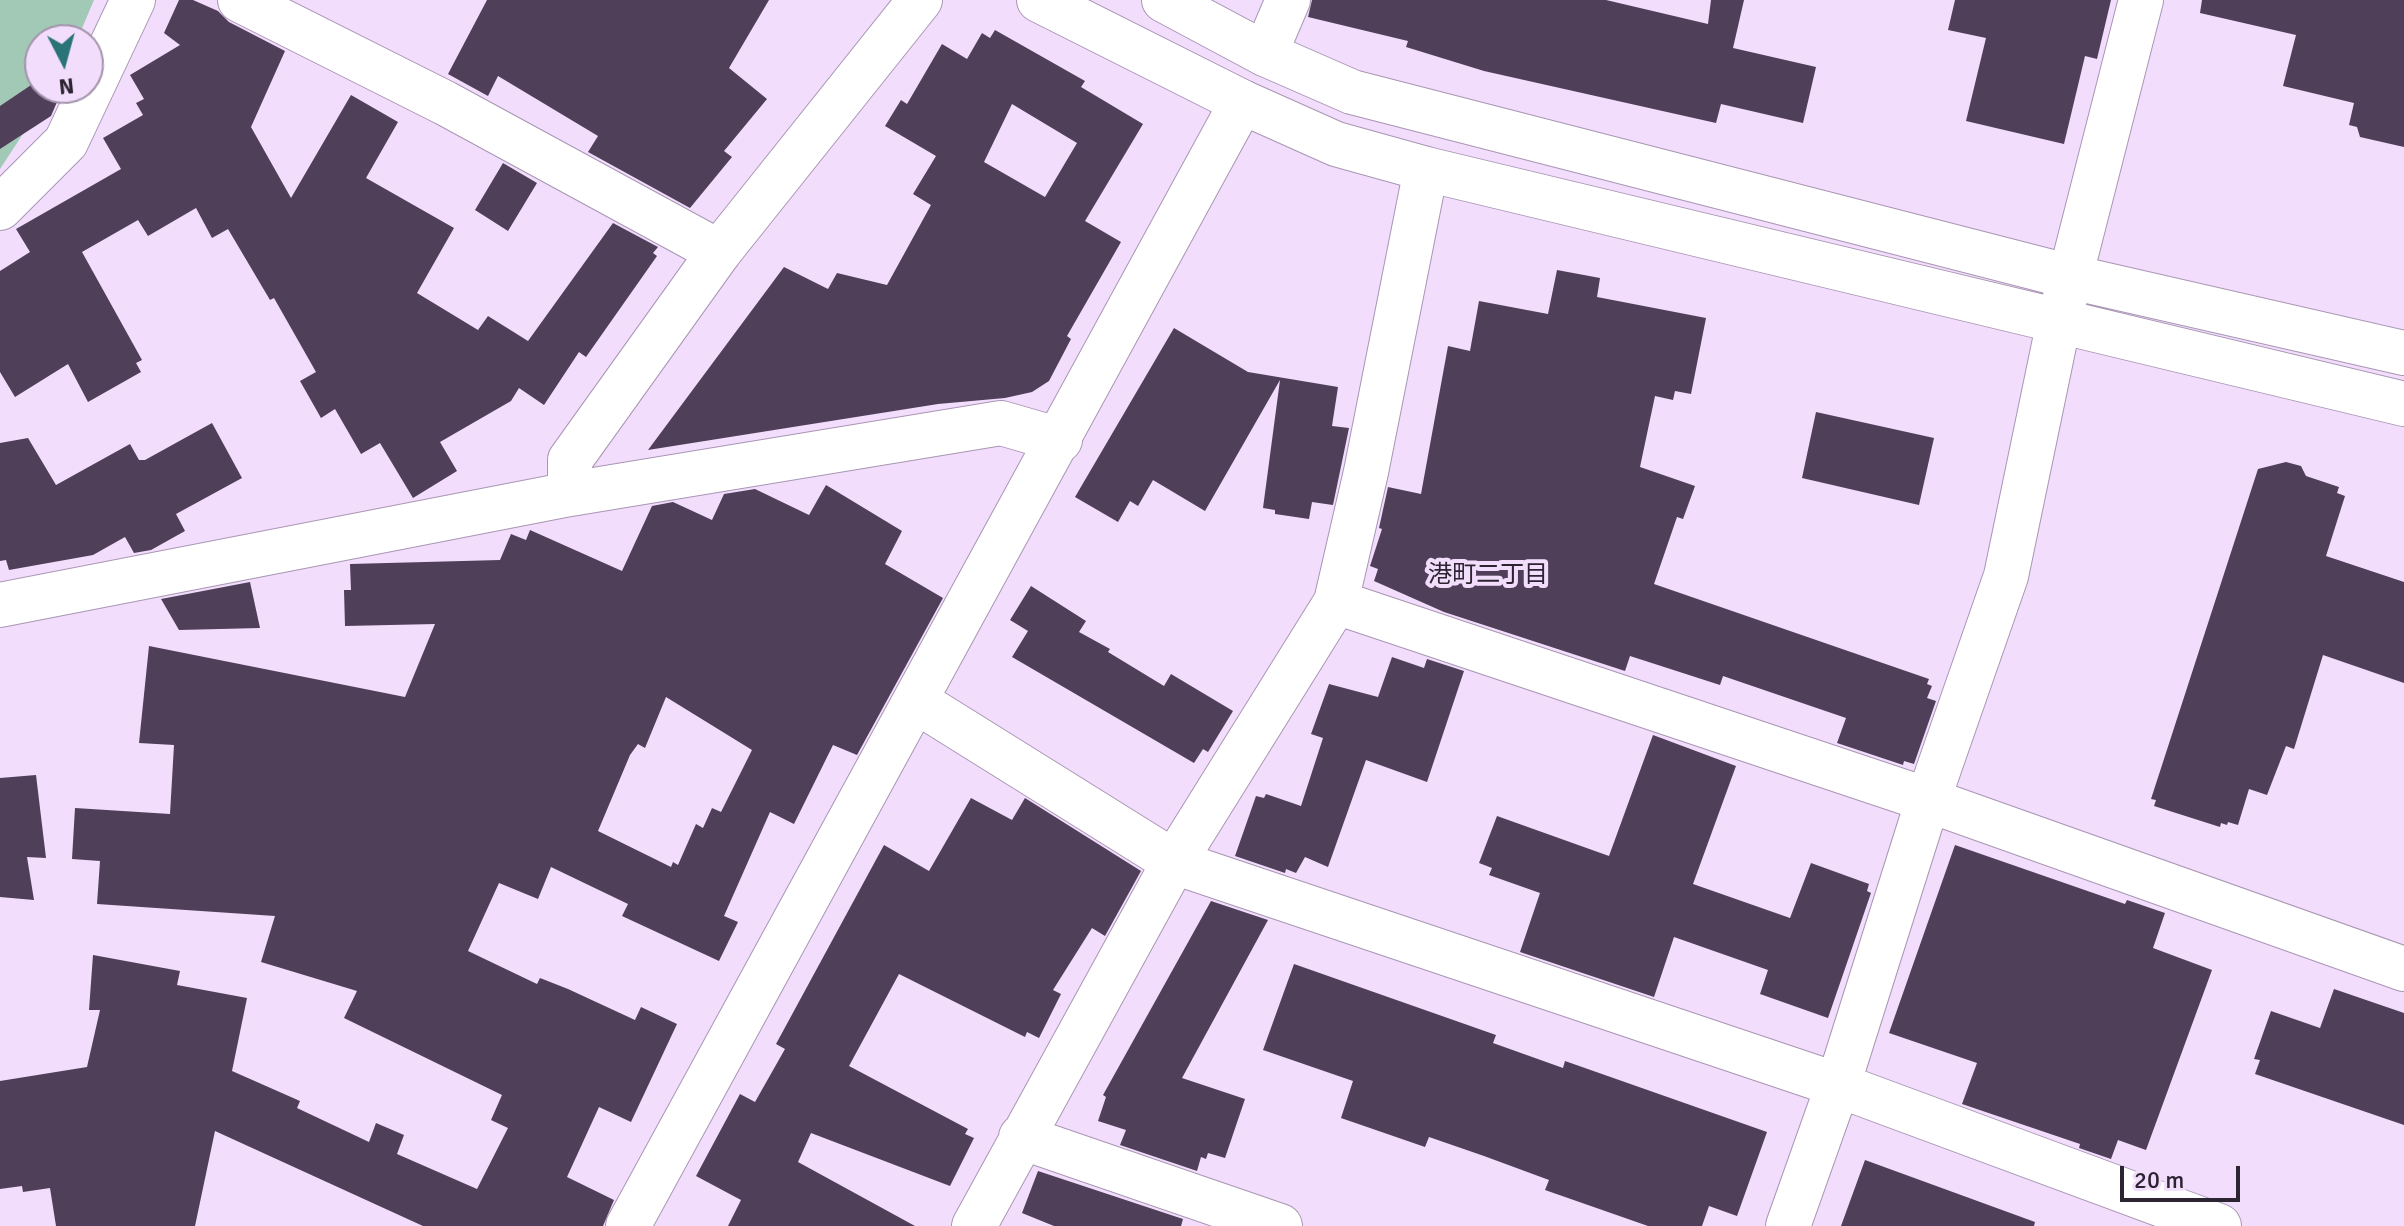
<!DOCTYPE html>
<html>
<head>
<meta charset="utf-8">
<style>
  body { margin:0 }
  #map { position:relative; width:2404px; height:1226px; overflow:hidden; background:#f2ddfd; font-family:Signika,sans-serif }
  canvas { display:block }
  .north { position:absolute; left:24px; top:24px; width:80px; height:80px; box-sizing:border-box; background:#f2ddfd; border:2px solid #a393ab; border-radius:50%; rotate:174deg; font-size:22px; font-weight:700; line-height:32px; text-align:center; color:#2c2430 }
  .north::after { content:''; display:block; margin:auto; width:28px; height:36px; background:#2a7478; clip-path:polygon(50% 0,100% 100%,50% 72%,0 100%) }
  .scale { position:absolute; left:2120px; top:1166px; width:120px; height:36px; box-sizing:border-box; border:4px solid #2c2430; border-top:0; padding-left:10px; font-size:24px; line-height:28px; white-space:nowrap; color:#2c2430; -webkit-text-stroke:6px #f2ddfd; paint-order:stroke }
</style>
</head>
<body>
<div id="map">
<canvas width="2404" height="1226"></canvas>
<div class="north">N</div>
<div class="scale">20 m</div>
</div>
<script>
const ctx = document.querySelector('canvas').getContext('2d');
ctx.lineJoin = 'round';
function fillPath(path, color) { ctx.fillStyle = color; ctx.fill(path, 'evenodd'); }
const toPath = rows => new Path2D(rows.map(r => 'M' + r).join(''));
function stroke(path, color, width, dash) { ctx.strokeStyle = color; ctx.lineWidth = width; ctx.lineCap = dash ? 'butt' : 'round'; ctx.setLineDash(dash || []); ctx.stroke(path); }
function write(font, color, halo, rows, align = 'center') {
  ctx.font = font + ' Signika,"Noto Sans JP",sans-serif'; ctx.lineWidth = 8; ctx.setLineDash([]); ctx.textBaseline = 'middle'; ctx.strokeStyle = halo; ctx.fillStyle = color; for (const [text, x, y, turn = 0] of rows) {
    ctx.save(); ctx.translate(x, y); ctx.rotate((+turn || 0) * Math.PI / 180); ctx.textAlign = isNaN(turn) ? turn : align; if (halo) ctx.strokeText(text, 0, 0); ctx.fillText(text, 0, 0); ctx.restore();
  }
}
fillPath(toPath([
  [0,0,94,0,77,40,40,40,40,88,53,88,0,169]
]), '#a1c9b6');
fillPath(toPath([
  [179,0,193,0,218,11,229,22,285,51,251,127,291,198,351,95,398,122,366,178,454,228,417,293,478,330,488,316,528,341,613,223,658,247,653,253,657,256,586,357,579,352,544,405,519,388,511,401,440,442,457,471,413,498,380,443,361,454,335,409,321,418,300,381,316,372,274,298,270,300,228,229,212,238,196,208,148,236,138,220,82,252,142,360,136,363,141,372,88,402,68,364,15,397,0,372,0,271,30,252,16,229,121,169,103,138,143,115,136,103,144,99,130,75,180,45,164,33],
  [487,0,769,0,729,68,767,99,724,151,732,157,690,208,588,152,598,136,498,76,488,96,448,74],
  [1312,0,1606,0,1708,24,1711,0,1744,0,1733,48,1816,67,1803,123,1721,104,1716,123,1484,71,1406,47,1408,41,1308,17],
  [1955,0,2111,0,2097,59,2085,56,2064,144,1966,121,1986,38,1948,30],
  [2202,0,2404,0,2404,147,2360,137,2357,127,2349,125,2354,103,2283,86,2296,35,2200,13],
  [995,30,1085,81,1081,87,1143,124,1085,221,1121,242,1067,336,1071,339,1049,381,1032,392,1005,398,938,404,648,450,784,267,828,289,837,273,887,285,931,205,913,194,936,156,885,126,901,100,907,104,942,44,967,59,982,33,990,38],
  [1012,104,1077,143,1045,197,984,162],
  [40,79,40,88,47,88,57,102,51,116,0,149,0,106],
  [503,163,537,183,508,231,475,210],
  [1557,270,1600,278,1597,297,1706,318,1691,394,1675,391,1673,400,1655,396,1640,467,1695,486,1683,519,1677,517,1654,584,1929,679,1927,684,1932,686,1927,698,1936,701,1914,764,1904,761,1903,765,1837,743,1846,718,1723,676,1720,685,1630,656,1625,671,1444,612,1374,581,1378,569,1370,566,1382,529,1379,528,1388,487,1421,494,1448,346,1470,351,1479,301,1548,314],
  [1174,328,1248,372,1338,387,1332,426,1349,428,1333,505,1312,502,1309,519,1275,514,1275,510,1263,508,1280,380,1205,511,1153,480,1138,506,1130,501,1118,522,1075,497],
  [1816,412,1934,438,1919,505,1802,478],
  [212,423,242,478,176,514,185,531,151,550,134,553,125,537,93,555,9,570,6,560,0,561,0,443,28,438,56,485,130,444,139,460,145,460],
  [2286,462,2301,466,2306,476,2339,487,2337,493,2345,496,2326,556,2404,582,2404,683,2323,655,2294,749,2286,746,2267,795,2249,789,2238,825,2228,822,2227,825,2221,823,2220,827,2154,806,2156,800,2151,799,2258,469],
  [826,485,902,531,885,564,943,598,857,755,833,745,794,824,770,812,724,916,738,922,719,961,622,916,628,904,551,867,538,899,499,883,468,951,537,984,540,978,568,989,635,1020,641,1007,677,1024,631,1122,599,1107,567,1177,614,1200,603,1226,423,1226,215,1131,195,1226,56,1226,50,1188,23,1192,22,1186,0,1189,0,1081,87,1067,100,1010,89,1010,93,955,180,971,177,985,247,998,232,1071,300,1101,297,1108,369,1142,376,1123,404,1135,397,1154,477,1189,508,1128,491,1120,502,1095,344,1018,357,991,261,962,275,916,97,904,100,861,72,859,75,808,170,814,174,745,139,743,149,646,405,697,435,624,345,626,344,590,351,590,350,564,500,560,511,534,526,540,530,530,622,571,652,506,673,502,712,520,724,494,755,489,809,515],
  [666,697,752,750,721,812,712,808,703,828,696,824,678,865,673,862,671,867,598,831,630,755,638,744,645,748],
  [250,582,260,628,179,630,161,599],
  [1031,586,1086,621,1079,632,1110,649,1108,652,1164,686,1171,674,1233,711,1208,752,1203,749,1194,763,1012,657,1028,631,1010,620],
  [1392,657,1424,668,1427,659,1464,671,1427,782,1366,760,1328,867,1305,857,1296,873,1286,869,1285,873,1235,856,1256,796,1264,798,1266,794,1301,806,1323,738,1311,734,1329,684,1378,697],
  [1653,735,1736,766,1693,884,1790,918,1811,863,1869,884,1867,891,1871,893,1828,1018,1760,994,1768,970,1674,937,1654,997,1520,952,1540,893,1489,875,1492,868,1479,863,1497,816,1609,856],
  [36,775,46,858,27,857,34,900,0,897,0,778],
  [971,798,1012,820,1025,798,1141,871,1105,936,1092,928,1053,990,1061,994,1039,1038,1027,1032,1025,1037,899,974,849,1066,968,1129,965,1134,974,1138,950,1186,811,1133,798,1162,915,1226,728,1226,741,1200,696,1176,740,1094,755,1102,785,1049,776,1044,884,845,929,871],
  [1955,845,2125,904,2127,900,2165,913,2153,948,2212,970,2146,1150,2118,1140,2111,1159,2079,1148,2080,1144,1962,1104,1977,1063,1889,1033],
  [1211,901,1268,920,1182,1078,1245,1099,1225,1158,1208,1153,1206,1159,1201,1157,1197,1171,1120,1145,1126,1130,1098,1121,1106,1097,1103,1095],
  [1294,964,1496,1035,1493,1043,1563,1068,1565,1061,1767,1132,1737,1216,1709,1206,1702,1226,1648,1226,1545,1190,1549,1180,1484,1156,1429,1137,1425,1147,1341,1118,1353,1081,1263,1050],
  [2334,989,2404,1013,2404,1125,2255,1074,2260,1060,2254,1059,2271,1011,2320,1028],
  [1865,1160,2035,1222,2034,1226,1841,1226],
  [1038,1171,1183,1219,1181,1226,1054,1226,1022,1213]
]), '#503f58');
const street = toPath([
  [240,0,445,103,719,252],
  [1265,54,1288,0],
  [0,208,66,142,133,0],
  [1336,602,1928,800,2404,969],
  [916,701,1174,862,1838,1085,2219,1226],
  [1021,1137,1280,1226],
  [628,1226,1242,102],
  [974,1226,1174,862,1336,602,1366,472,1426,169],
  [1788,1226,1838,1085,1928,800,2006,576,2059,321,2141,0]
]);
const secondary = toPath([
  [1039,0,1242,102,1336,144,1426,169,2404,404],
  [1164,0,1265,54,1352,92,2071,277,2404,353],
  [570,494,570,460,719,252,920,0],
  [0,605,570,494,1001,423,1060,440]
]);
stroke(street, '#a996b3', 46);
stroke(secondary, '#a996b3', 46);
stroke(street, '#fff', 44);
stroke(secondary, '#fff', 44);
write('24px', '#2c2430', '#f2ddfd', [
  ["港町二丁目",1488,576]
]);
</script>
</body>
</html>
